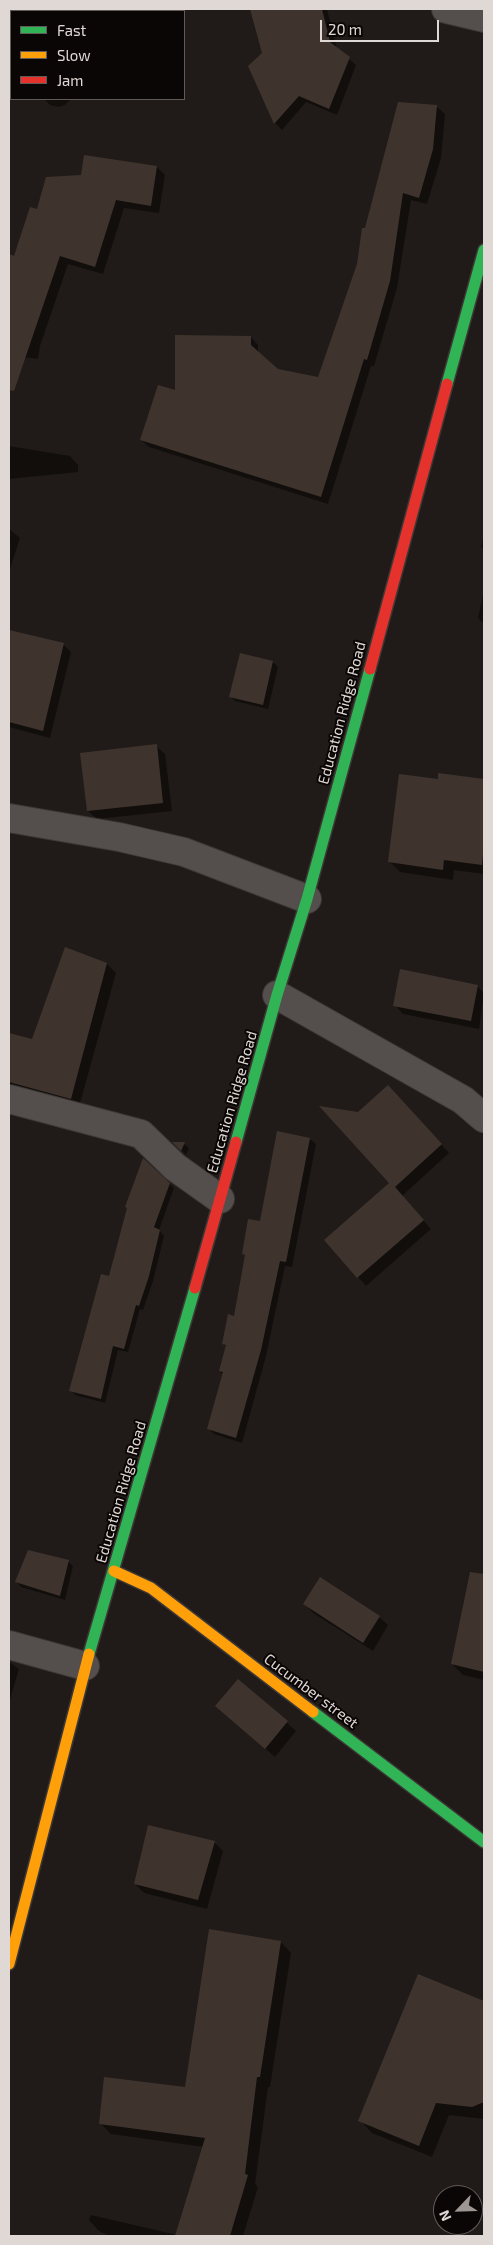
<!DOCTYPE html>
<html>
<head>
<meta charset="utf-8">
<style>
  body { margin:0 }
  #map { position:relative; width:493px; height:2245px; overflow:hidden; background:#201b18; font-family:"Exo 2",sans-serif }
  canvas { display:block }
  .frame { position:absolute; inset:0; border:10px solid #e0d8d5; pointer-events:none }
  .legend { position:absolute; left:10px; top:10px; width:175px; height:90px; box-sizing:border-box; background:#0a0605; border:1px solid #605a58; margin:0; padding:6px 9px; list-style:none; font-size:15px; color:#e0d8d5 }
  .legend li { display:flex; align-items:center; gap:10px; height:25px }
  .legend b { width:25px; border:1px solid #605a58 }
  .north { position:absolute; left:433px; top:2185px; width:50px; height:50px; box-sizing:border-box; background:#0a0605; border:1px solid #605a58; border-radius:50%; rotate:246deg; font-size:14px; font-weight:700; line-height:20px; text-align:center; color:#e0d8d5 }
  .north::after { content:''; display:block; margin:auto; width:18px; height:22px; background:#9d9693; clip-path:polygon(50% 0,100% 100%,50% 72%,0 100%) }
  .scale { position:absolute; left:320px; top:20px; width:119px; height:22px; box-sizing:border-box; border:2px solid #e0d8d5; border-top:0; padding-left:6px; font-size:15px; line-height:18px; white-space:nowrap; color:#e0d8d5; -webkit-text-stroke:4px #0a0605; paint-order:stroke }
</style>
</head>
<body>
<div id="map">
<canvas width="493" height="2245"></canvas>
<div class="frame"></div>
<ul class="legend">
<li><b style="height:6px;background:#30b455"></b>Fast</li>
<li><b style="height:6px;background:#ff9f0a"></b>Slow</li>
<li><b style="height:6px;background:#e5322d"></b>Jam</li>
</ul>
<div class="north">N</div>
<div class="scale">20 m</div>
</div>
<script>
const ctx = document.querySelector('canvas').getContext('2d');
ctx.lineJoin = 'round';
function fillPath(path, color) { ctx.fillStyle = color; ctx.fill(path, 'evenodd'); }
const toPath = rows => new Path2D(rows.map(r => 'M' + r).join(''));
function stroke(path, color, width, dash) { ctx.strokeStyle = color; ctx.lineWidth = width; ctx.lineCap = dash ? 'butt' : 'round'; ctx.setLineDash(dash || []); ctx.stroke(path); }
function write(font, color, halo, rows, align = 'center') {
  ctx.font = font + ' "Exo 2",sans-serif'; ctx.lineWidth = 4; ctx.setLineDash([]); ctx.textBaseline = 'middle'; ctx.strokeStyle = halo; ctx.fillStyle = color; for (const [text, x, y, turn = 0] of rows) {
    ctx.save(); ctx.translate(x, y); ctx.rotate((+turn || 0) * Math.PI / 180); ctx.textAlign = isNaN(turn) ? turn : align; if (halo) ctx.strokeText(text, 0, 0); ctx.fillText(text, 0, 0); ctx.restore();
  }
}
fillPath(toPath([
  [264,9,327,9,337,49,356,65,337,115,306,102,282,130,275,123,263,54,252,12],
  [44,99,71,99,65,105,58,107,50,105],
  [437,107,445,114,441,158,427,204,411,200,397,288,374,366,371,366,328,504,149,447,141,440,176,392,251,337,258,345,258,353,278,370,319,379,358,264,366,230],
  [157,167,165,175,159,213,124,208,103,274,68,264,40,346,38,359,9,355,9,256,15,258,38,210,82,176],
  [9,446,70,456,78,465,78,472,9,479],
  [9,529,20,538,9,572],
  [484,535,484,550,481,547],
  [484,590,484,624,478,618],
  [23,635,64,645,71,652,50,738,9,727,9,676,12,678],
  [241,655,273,662,278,667,268,709,235,701,231,697],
  [156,746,165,754,172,811,97,819,88,811],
  [439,774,484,781,484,874,454,870,453,880,400,872,390,862,439,781],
  [107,964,116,973,79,1107,9,1088,9,1034,32,1041],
  [477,986,484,993,479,1029,403,1014,395,1005],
  [396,1095,449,1153,402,1196,431,1229,366,1286,326,1240,391,1183,359,1113],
  [310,1139,316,1144,292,1267,285,1266,266,1356,242,1443,214,1434,208,1428,224,1375,220,1371,226,1346,224,1344,235,1317,246,1257,244,1254],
  [175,1143,184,1144,189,1148,186,1155],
  [144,1160,174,1188,159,1230,164,1236,153,1281,143,1310,140,1309,128,1352,118,1350,105,1403,75,1395,71,1390,110,1277],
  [68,1561,73,1566,65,1600,21,1587,17,1582],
  [465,1603,484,1608,484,1680,463,1675,452,1664],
  [305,1604,379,1617,388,1625,373,1651,313,1613],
  [9,1662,19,1669,9,1703],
  [239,1680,296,1731,275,1757,216,1706],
  [214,1842,223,1851,207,1909,144,1893,135,1884],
  [281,1942,291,1953,270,2087,268,2087,255,2184,258,2187,243,2236,109,2236,99,2231,89,2220,91,2215,177,2235,204,2147,111,2134,100,2123,186,2089],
  [419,1976,484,2003,484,2119,449,2115,432,2157,372,2133,360,2120]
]), '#0007');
fillPath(toPath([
  [250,9,322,9,330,42,350,57,329,109,299,96,274,124,248,66,262,53],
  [398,102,437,105,433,149,419,198,403,193,390,281,374,336,367,360,364,359,321,497,140,440,158,385,175,390,175,335,251,336,251,345,278,369,318,377,357,264,362,228,365,228],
  [84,155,157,166,151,206,116,200,95,267,60,256,14,391,9,390,9,254,14,256,30,207,37,209,46,177,81,175],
  [9,630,64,643,43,731,9,722],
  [240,653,273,661,263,705,229,697],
  [157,744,163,803,87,811,80,753],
  [438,773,484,779,484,844,482,865,444,860,443,870,388,862,399,774,438,779],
  [65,947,107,963,71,1099,9,1082,9,1033,32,1039],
  [400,969,478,985,471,1021,393,1006],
  [388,1085,442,1144,395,1187,424,1220,357,1278,324,1240,389,1183,319,1106,358,1112],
  [277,1131,310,1138,286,1262,280,1261,261,1350,236,1438,207,1429,223,1372,219,1371,226,1345,222,1344,228,1314,234,1316,245,1255,242,1254,248,1219,260,1221],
  [172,1142,185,1142,181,1151],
  [143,1158,170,1183,154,1227,160,1230,149,1276,139,1306,136,1305,124,1349,113,1346,101,1399,69,1391,101,1274,109,1276,127,1208,125,1207],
  [28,1550,69,1560,60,1596,15,1582],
  [470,1572,484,1574,484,1672,451,1664],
  [320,1577,380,1616,363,1643,303,1604],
  [238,1679,288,1721,265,1749,215,1706],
  [148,1825,215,1841,198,1900,134,1884],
  [209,1929,281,1941,260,2077,257,2077,245,2174,248,2175,230,2236,175,2236,205,2138,99,2124,104,2077,185,2087],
  [418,1974,484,2001,484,2102,472,2107,436,2103,419,2146,358,2121]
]), '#3f342d');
const street = toPath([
  [446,9,484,18],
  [9,818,119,837,184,852,307,899],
  [277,995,463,1100,484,1118],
  [9,1099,141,1134,175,1167,220,1199],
  [9,1645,85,1666]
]);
const fast = toPath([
  [447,384,484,250],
  [236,1142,277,995,307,899,370,669],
  [89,1654,195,1288],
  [313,1712,484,1842]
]);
const slow = toPath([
  [114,1571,151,1588,313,1712],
  [9,1964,89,1654]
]);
const jam = toPath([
  [370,669,447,384],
  [195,1288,236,1142]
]);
stroke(street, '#3d3836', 30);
stroke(fast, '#3d3836', 14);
stroke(slow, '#3d3836', 14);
stroke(jam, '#3d3836', 14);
stroke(street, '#544f4d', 28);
stroke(fast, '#30b455', 11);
stroke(slow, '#ff9f0a', 11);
stroke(jam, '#e5322d', 11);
write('15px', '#e0d8d5', '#0a0605', [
  ["Education Ridge Road",342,713,-75],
  ["Education Ridge Road",232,1102,-74],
  ["Education Ridge Road",121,1492,-74],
  ["Cucumber street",311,1691,37]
]);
</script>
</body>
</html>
